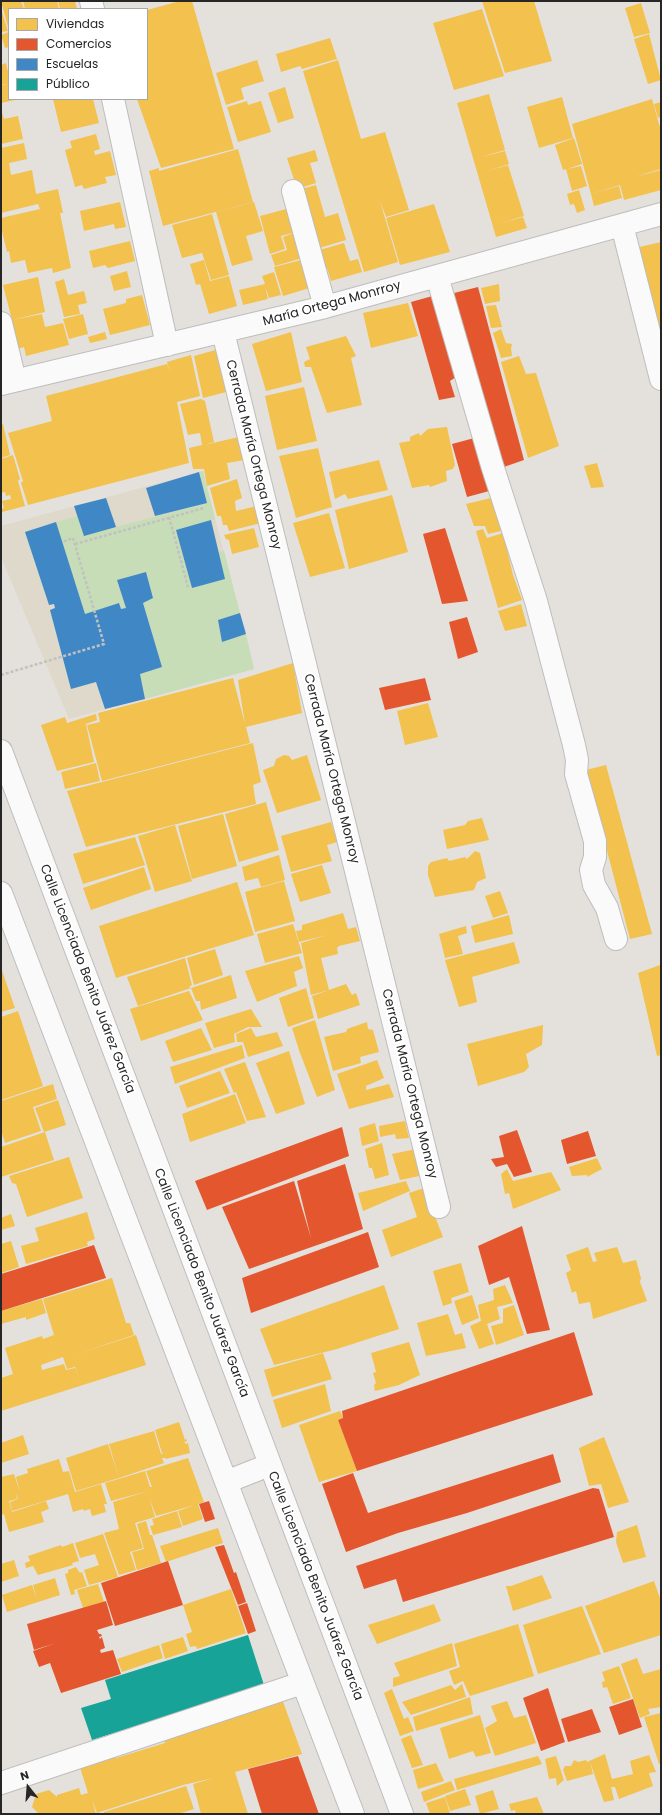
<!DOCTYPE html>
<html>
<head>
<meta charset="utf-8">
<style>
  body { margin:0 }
  #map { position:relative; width:662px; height:1815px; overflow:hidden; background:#e4e1dc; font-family:Poppins,sans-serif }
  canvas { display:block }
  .frame { position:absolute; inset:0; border:2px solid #262626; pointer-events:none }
  .legend { position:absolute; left:8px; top:8px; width:140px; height:92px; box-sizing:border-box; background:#fff; border:1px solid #a8a8a8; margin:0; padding:5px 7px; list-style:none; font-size:12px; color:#262626 }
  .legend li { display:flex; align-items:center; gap:8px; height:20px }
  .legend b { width:20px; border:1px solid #a8a8a8 }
  .north { position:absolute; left:8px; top:1767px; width:40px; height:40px; -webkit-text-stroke:3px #fff; paint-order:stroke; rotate:343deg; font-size:11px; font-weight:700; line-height:16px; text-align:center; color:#262626 }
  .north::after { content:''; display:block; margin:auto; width:14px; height:18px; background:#262626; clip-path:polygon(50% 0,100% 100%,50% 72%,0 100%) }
</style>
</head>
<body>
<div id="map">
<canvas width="662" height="1815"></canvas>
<div class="frame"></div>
<ul class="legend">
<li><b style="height:11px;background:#f2c14e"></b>Viviendas</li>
<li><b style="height:11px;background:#e4572e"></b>Comercios</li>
<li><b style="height:11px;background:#3f88c5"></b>Escuelas</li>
<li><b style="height:11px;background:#17a398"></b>Público</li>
</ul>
<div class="north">N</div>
</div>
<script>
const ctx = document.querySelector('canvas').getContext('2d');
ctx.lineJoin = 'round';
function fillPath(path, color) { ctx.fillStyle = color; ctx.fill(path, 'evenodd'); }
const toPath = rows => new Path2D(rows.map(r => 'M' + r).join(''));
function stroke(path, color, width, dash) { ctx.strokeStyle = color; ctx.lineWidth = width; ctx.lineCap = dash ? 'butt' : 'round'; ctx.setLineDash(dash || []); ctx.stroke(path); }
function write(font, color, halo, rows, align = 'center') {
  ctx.font = font + ' Poppins,sans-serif'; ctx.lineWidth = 4; ctx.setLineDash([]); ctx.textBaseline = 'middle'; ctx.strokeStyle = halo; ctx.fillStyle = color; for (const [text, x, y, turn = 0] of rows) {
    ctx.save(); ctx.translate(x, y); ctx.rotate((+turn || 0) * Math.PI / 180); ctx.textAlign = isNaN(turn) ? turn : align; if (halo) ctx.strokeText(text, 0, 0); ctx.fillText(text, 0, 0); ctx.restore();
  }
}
fillPath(toPath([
  [203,471,254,669,69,719,1,557,1,526]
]), '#ded9cb');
fillPath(toPath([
  [203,471,215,519,176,530,185,562,224,551,240,613,218,620,222,641,246,634,254,669,145,699,140,674,162,667,143,603,153,598,146,572,117,580,126,608,121,609,119,603,85,614,56,522,78,516,116,527,207,503,199,472]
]), '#c6ddb8');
fillPath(toPath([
  [1,1,21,1,24,9,9,9,9,31],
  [23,1,57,1,59,9,25,9],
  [58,1,75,1,77,9,60,9],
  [180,1,192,1,234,149,161,168,137,99,147,99,147,10],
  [482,1,534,1,552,61,505,73],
  [641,3,650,33,634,37,625,8],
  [1,9,8,31,1,32],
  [482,9,504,76,454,90,433,23],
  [9,32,9,47,5,48,1,35],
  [649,34,661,80,648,84,634,39],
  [330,38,337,59,302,69,300,66,281,72,276,54],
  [257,60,264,81,241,88,244,99,226,105,216,73],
  [338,60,361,139,385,132,409,210,386,217,380,201,398,262,364,272,303,71],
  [6,63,9,76,9,99,15,100,1,103,1,86,6,84,1,85,1,65],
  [285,87,294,118,278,123,268,93],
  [489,94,505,150,481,157,505,151,509,164,484,172,508,165,524,216,499,224,523,217,527,228,496,237,457,103],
  [562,97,573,138,539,148,527,107],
  [53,99,93,99,99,123,61,132],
  [652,99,661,131,661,169,634,177,661,170,661,190,624,200,620,185,591,194,572,124],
  [247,101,248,105,261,101,271,132,238,142,227,107],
  [661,102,661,117,658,118,654,104],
  [1,110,4,119,18,116,23,139,1,144],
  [96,134,100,149,94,151,95,155,110,151,116,175,105,177,107,183,84,189,82,185,75,187,65,150,72,148,70,141],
  [574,138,582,164,567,169,581,166,587,186,572,191,566,169,563,170,555,145],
  [24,143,27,159,9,163,11,175,32,170,36,194,58,189,63,213,60,213,71,268,53,273,52,268,28,273,25,260,11,263,9,251,7,252,1,227,1,218,40,209,38,204,1,213,1,148],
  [238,149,253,202,163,226,149,171,159,168,159,171],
  [315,150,318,161,310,163,316,183,297,189,287,158],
  [316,185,325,217,338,213,346,240,316,249,298,190],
  [619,186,622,198,594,206,591,194],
  [579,190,585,210,577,213,574,204,570,205,567,194],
  [120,202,126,227,115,229,114,224,84,231,80,211],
  [254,202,263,231,246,236,243,226,253,260,232,266,216,212],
  [434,204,450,252,400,265,386,218],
  [290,208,306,257,275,266,271,255,287,250,283,237,296,232,281,236,285,249,270,254,260,216],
  [212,214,229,275,211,280,202,253,182,258,172,225],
  [130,241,135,261,108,268,105,265,93,268,89,251],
  [661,242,661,337,635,248],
  [344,243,350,261,358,259,362,272,331,281,327,268,321,270,316,251],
  [305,259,313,287,283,296,274,267],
  [204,260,210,281,229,276,237,306,209,314,200,284,196,285,190,264],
  [127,271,131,287,114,291,110,276],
  [274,272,281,295,269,298,265,286,268,299,243,305,239,290,265,284,262,276],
  [38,277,45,312,12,320,3,285],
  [64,279,68,295,84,291,87,303,78,305,80,314,64,317,55,282],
  [499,284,500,301,485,304,481,288],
  [142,295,150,325,110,335,103,309,126,303,126,299],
  [408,303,418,336,371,348,363,313],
  [496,305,502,327,491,328,486,306],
  [42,314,45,327,63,323,69,345,26,356,24,347,18,349,12,320],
  [83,314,88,334,69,339,63,319],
  [501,329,506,343,512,344,511,348,512,356,501,358,493,333],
  [105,332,107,339,90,343,88,337],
  [291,332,302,382,266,391,252,344],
  [346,336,356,356,351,358,362,405,327,413,311,367,305,367,304,362,310,359,306,347],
  [219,349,230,391,203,398,194,356],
  [191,355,200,396,177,402,189,463,28,505,21,483,23,481,8,433,52,421,46,396,167,364,170,372,167,362],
  [519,356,526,374,536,373,559,446,528,458,501,362],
  [304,387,317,441,277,450,265,396],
  [201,399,205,401,214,442,204,445,239,437,245,460,227,463,230,479,207,486,204,469,193,469,189,448,202,445,200,433,188,435,180,404],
  [3,424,10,455,1,458,1,425],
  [447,427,455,465,453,469,446,471,447,481,430,487,429,485,412,488,399,443,410,441,410,437,419,433,420,436,428,429],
  [318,448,332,507,296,518,279,456],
  [13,455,20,479,18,481,25,506,2,512,1,509,4,508,2,501,11,499,10,495,6,496,5,492,1,493,1,459],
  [379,460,388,490,348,499,345,494,335,499,329,472],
  [597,463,604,487,591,488,584,466],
  [237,479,242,498,235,501,236,511,257,506,261,523,229,531,227,525,223,525,221,516,217,516,210,488],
  [392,495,408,552,349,569,335,510],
  [495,497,501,531,488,534,485,526,474,526,466,504],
  [329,513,345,568,310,577,293,523],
  [254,528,259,547,232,554,229,540,226,539,224,535],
  [483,529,487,538,503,533,513,575,522,600,498,608,476,531],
  [521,604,527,626,505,631,498,611],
  [293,663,302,713,246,727,250,743,102,781,87,725,100,722,98,713,233,678,245,724,238,680],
  [428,703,438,737,405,745,397,711],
  [96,714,97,720,86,724,94,762,57,771,41,725,65,717,67,723],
  [253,743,261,782,253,785,256,804,86,847,67,791],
  [284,755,289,756,292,760,307,755,321,800,277,813,263,770,274,766,276,759],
  [96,763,100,781,65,789,61,772],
  [606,765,652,934,630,939,586,770],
  [266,802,279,850,239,862,225,814],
  [223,814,237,866,192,879,178,826],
  [482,818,489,840,447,849,443,830,465,825,468,821],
  [331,822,337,842,327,845,332,861,291,872,281,836],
  [175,825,192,881,155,892,138,836],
  [135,837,145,865,83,884,73,854],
  [475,851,480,853,486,878,477,882,474,890,435,897,428,875,428,866,431,862,447,858,449,861,465,857,467,859],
  [279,855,285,880,261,887,258,878,245,881,242,867],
  [322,865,331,893,300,902,291,874],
  [144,867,151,889,91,910,83,888],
  [284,881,295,921,255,932,245,892],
  [237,882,254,935,116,978,99,926],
  [500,891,508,913,493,918,485,896],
  [343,913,348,929,356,927,360,941,339,946,337,948,338,954,321,958,329,990,311,995,301,943,327,935,299,942,296,931,302,930,302,925],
  [509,915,513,934,475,943,471,926],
  [293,924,302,953,265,963,257,934],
  [466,926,467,933,458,936,463,954,445,958,439,934],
  [514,942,520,963,472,977,477,1002,459,1007,445,960],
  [215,949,223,975,194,985,187,958],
  [299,956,303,968,294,972,297,986,257,1002,245,971],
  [185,958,192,985,189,987,191,988,138,1006,127,977],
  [660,965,661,1055,657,1056,638,973],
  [1,968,15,1008,1,1012],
  [231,975,237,998,201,1010,200,1001,196,1001,191,988],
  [346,984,352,995,356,993,360,1005,318,1019,312,996],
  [306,988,314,1018,288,1027,279,998],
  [189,991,203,1020,141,1041,130,1009],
  [251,1009,262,1027,248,1027,234,1034,235,1042,214,1048,205,1023],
  [18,1011,43,1086,1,1100,1,1017],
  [315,1020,335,1090,317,1097,300,1053,292,1028],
  [367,1022,368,1029,373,1030,379,1052,360,1057,361,1063,333,1071,324,1037,346,1032,347,1029],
  [543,1025,542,1045,526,1054,529,1067,524,1072,478,1086,467,1044],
  [201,1028,212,1050,173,1062,165,1041],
  [251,1028,256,1037,277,1032,283,1046,248,1057,243,1042,237,1042,236,1034],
  [242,1045,245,1058,175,1084,170,1067],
  [289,1051,305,1104,276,1114,256,1063],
  [377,1060,384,1078,366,1086,366,1090,389,1084,394,1097,349,1109,337,1074],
  [245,1062,266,1117,247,1121,236,1092,234,1093,224,1069],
  [220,1071,230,1093,187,1108,179,1086],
  [53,1084,57,1099,33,1107,41,1131,5,1143,1,1130,1,1101],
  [235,1094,246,1123,190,1142,182,1114],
  [58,1100,66,1125,44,1132,35,1108],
  [405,1121,409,1138,396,1139,395,1134,380,1137,379,1126],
  [375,1123,379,1141,362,1146,359,1128],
  [45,1132,54,1160,1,1177,1,1147],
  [382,1143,389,1175,375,1179,372,1168,369,1168,365,1149],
  [416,1149,424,1175,400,1180,392,1154],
  [69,1157,83,1198,27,1217,16,1184,12,1183,9,1176],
  [597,1158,602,1169,587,1177,587,1175,572,1176,569,1167],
  [507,1169,513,1181,551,1172,561,1190,513,1209,509,1193,505,1194,501,1174],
  [406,1181,410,1191,363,1211,358,1193],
  [424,1188,443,1237,391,1257,382,1230,417,1217,409,1193],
  [87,1212,95,1239,87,1242,88,1246,26,1264,21,1246,39,1241,35,1228],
  [11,1214,15,1226,1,1230,1,1218],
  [11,1241,19,1267,1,1273,1,1244],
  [588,1247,593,1262,597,1261,594,1253,617,1247,623,1263,636,1260,641,1278,640,1282,647,1301,593,1319,590,1302,579,1304,576,1291,572,1293,566,1273,571,1270,566,1255],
  [461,1263,469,1292,451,1298,452,1303,443,1306,433,1271],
  [112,1278,126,1323,130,1323,134,1335,70,1356,136,1335,146,1365,1,1411,1,1378,13,1374,5,1348,42,1336,43,1339,54,1335,43,1299],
  [63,1357,67,1369,75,1367,80,1381,75,1368,66,1370,64,1364,42,1370,41,1365],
  [384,1285,399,1329,337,1349,274,1365,260,1329],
  [505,1285,513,1303,497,1307,500,1319,487,1324,494,1344,479,1349,470,1326,481,1321,478,1305,494,1300,493,1289],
  [472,1295,479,1318,462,1325,454,1301],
  [42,1299,46,1313,26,1320,26,1317,1,1324,1,1311],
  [514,1305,524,1335,496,1345,491,1326,503,1323,503,1309],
  [448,1314,455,1335,462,1333,466,1348,426,1356,417,1323],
  [409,1342,420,1375,399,1385,375,1391,374,1385,376,1383,373,1373,376,1372,371,1353],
  [323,1353,332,1379,272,1397,264,1370],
  [325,1384,331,1411,282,1428,273,1400],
  [340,1411,343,1418,338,1420,357,1471,319,1482,299,1425],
  [179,1422,185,1440,187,1439,187,1441,184,1442,186,1444,188,1443,190,1453,166,1459,165,1458,162,1458,164,1463,119,1478,109,1444,154,1431,161,1454,164,1453,162,1453,155,1430],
  [23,1435,29,1454,1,1463,1,1443],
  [604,1437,629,1502,608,1508,601,1484,589,1486,579,1448],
  [108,1444,119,1478,76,1491,66,1458],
  [188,1458,204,1502,198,1504,203,1519,183,1526,178,1511,195,1505,156,1516,149,1497,155,1517,135,1523,143,1548,130,1552,136,1570,119,1575,104,1533,119,1529,113,1502,148,1491,111,1501,105,1483,145,1471,150,1487,152,1487,146,1471],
  [59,1459,63,1472,69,1471,75,1492,101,1484,107,1504,104,1504,106,1512,92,1516,90,1509,84,1511,83,1509,73,1512,68,1494,12,1511,10,1502,18,1499,16,1493,17,1499,9,1501,12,1512,46,1501,49,1509,41,1512,44,1522,9,1532,4,1514,1,1515,1,1477,14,1474,20,1492,16,1477,28,1473,27,1469],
  [177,1511,182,1527,153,1535,150,1526,154,1525,152,1519],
  [146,1521,150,1535,152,1535,161,1563,137,1570,132,1552,144,1549,137,1524],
  [637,1525,646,1557,623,1563,616,1542,617,1532],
  [218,1528,223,1543,166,1562,160,1546],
  [103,1534,118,1577,89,1585,84,1570,99,1565,95,1554,80,1558,75,1543],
  [73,1543,79,1561,72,1563,73,1565,38,1575,33,1566,26,1568,25,1563,30,1561,28,1556,61,1545,62,1547],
  [14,1560,19,1576,1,1582,1,1564],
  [76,1567,80,1573,82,1572,87,1586,74,1590,75,1594,71,1595,65,1574,68,1573,68,1570],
  [542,1575,552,1598,513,1611,506,1586,511,1586],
  [55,1578,60,1595,7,1612,2,1595,32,1585,37,1599,33,1585],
  [654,1581,661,1601,661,1635,604,1653,585,1606],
  [98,1584,104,1602,83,1608,77,1590],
  [231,1589,246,1633,197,1649,196,1646,190,1647,186,1634,192,1632,183,1605],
  [434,1604,441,1621,377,1644,368,1625],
  [582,1606,601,1654,538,1674,523,1625],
  [518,1624,534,1676,470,1696,463,1681,454,1685,449,1671,460,1667,454,1644],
  [183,1637,188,1651,165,1659,161,1644],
  [452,1643,457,1666,393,1687,393,1678,400,1676,394,1663],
  [159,1645,163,1658,122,1672,117,1659],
  [637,1658,643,1674,661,1669,661,1707,648,1709,650,1714,640,1718,621,1664],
  [619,1666,631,1698,613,1704,607,1687,603,1688,602,1682,605,1681,602,1672],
  [462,1684,466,1697,411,1715,402,1702,451,1685,455,1690],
  [392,1689,404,1719,408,1717,414,1731,400,1736,384,1693],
  [470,1697,473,1714,416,1731,413,1717],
  [282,1699,302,1754,235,1772,248,1814,201,1814,193,1784,214,1778,183,1785,97,1813,92,1800,96,1814,39,1814,32,1807,36,1794,49,1790,57,1797,57,1795,79,1788,81,1795,88,1793,79,1764,116,1756,116,1758,165,1743,164,1740,175,1737,175,1735],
  [507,1701,514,1718,526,1715,536,1743,495,1756,485,1728,497,1721,491,1706],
  [661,1713,661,1763,659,1764,644,1717],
  [480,1715,491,1753,476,1757,473,1751,449,1759,440,1728],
  [411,1735,423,1765,412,1768,401,1739],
  [605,1754,612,1779,633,1774,630,1761,649,1755,656,1772,649,1773,653,1786,619,1799,615,1787,611,1787,614,1800,604,1802,590,1762,593,1774,567,1781,563,1770,565,1766,571,1766,574,1760,578,1762,586,1760,587,1762],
  [538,1756,542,1764,457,1790,454,1779],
  [556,1756,564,1780,557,1786,556,1778,549,1779,545,1759],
  [436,1763,444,1781,418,1789,413,1770],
  [451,1781,455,1790,424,1802,421,1792],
  [186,1786,194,1809,178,1814,104,1814,104,1812],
  [465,1789,471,1805,450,1811,445,1796],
  [493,1790,499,1809,480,1814,475,1796],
  [445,1797,450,1814,430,1814,426,1803],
  [537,1797,544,1814,516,1814,515,1810,511,1811,509,1804]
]), '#f2c14e');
fillPath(toPath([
  [478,287,524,460,501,468,454,293],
  [436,295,459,375,450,381,455,397,439,400,411,302],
  [478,437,493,490,467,497,452,444],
  [445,528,468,601,442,604,423,534],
  [467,617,478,652,458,659,449,622],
  [425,678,431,700,385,710,379,688],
  [342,1127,349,1156,207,1210,195,1181],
  [517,1130,532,1172,514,1177,507,1164,496,1167,491,1159,504,1157,499,1136],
  [588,1131,596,1156,567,1164,561,1140],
  [345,1164,363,1229,249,1269,222,1207,294,1181,311,1238,297,1181],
  [522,1226,550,1330,527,1334,509,1277,489,1285,478,1246],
  [368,1232,379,1267,251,1313,242,1278],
  [94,1245,106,1278,1,1311,1,1274],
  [574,1332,593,1395,357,1471,338,1420,343,1418,342,1411],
  [553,1454,561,1482,467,1513,398,1533,346,1552,322,1484,353,1473,368,1513],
  [593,1488,599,1489,614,1537,403,1602,396,1579,364,1589,356,1566],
  [209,1501,215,1519,205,1522,199,1504],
  [224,1545,234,1573,236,1572,246,1602,238,1605,215,1547],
  [168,1561,183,1605,115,1626,101,1583],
  [106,1601,113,1625,97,1630,99,1634,101,1634,102,1636,99,1637,100,1639,102,1637,105,1648,100,1650,101,1653,113,1650,121,1674,61,1693,50,1663,39,1667,33,1651,56,1643,34,1650,27,1624],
  [247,1603,256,1631,248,1634,238,1606],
  [548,1688,565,1742,541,1751,523,1698],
  [633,1699,642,1727,619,1735,609,1707],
  [592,1709,601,1732,568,1742,561,1719],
  [298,1756,319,1814,262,1814,248,1769]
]), '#e4572e');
fillPath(toPath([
  [199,472,207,503,155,516,146,488],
  [106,498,116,527,84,536,74,506],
  [211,520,225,579,192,588,176,530],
  [56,522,85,614,119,603,121,609,126,608,117,580,146,572,153,598,143,603,162,667,140,674,145,699,105,709,96,682,71,689,50,610,55,608,54,604,49,605,25,532],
  [240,613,246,634,222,642,218,620]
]), '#3f88c5');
fillPath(toPath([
  [248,1635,264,1685,92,1740,81,1708,111,1699,105,1680]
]), '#17a398');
const minor = toPath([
  [91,1,93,9],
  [113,99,167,345],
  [293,191,325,307],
  [622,225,661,379],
  [437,276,492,465,536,601,574,745,577,760,576,774,595,841,595,857,591,870,594,885,607,908,616,939],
  [1,323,15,380],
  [223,332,439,1207],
  [1,384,325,307,661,214],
  [1,751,402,1814],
  [1,893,353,1814],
  [226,1482,269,1465],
  [1,1783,302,1683]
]);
stroke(minor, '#bebdbd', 24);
stroke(toPath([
  [169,517,188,587],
  [75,544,204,508],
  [1,675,104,644,73,538,62,542]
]), '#c2c1c0', 2.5, [3, 2]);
stroke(minor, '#fbfafa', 22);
write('13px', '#262626', '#fff', [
  ["María Ortega Monrroy",332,304,-15],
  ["Cerrada María Ortega Monroy",253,455,76],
  ["Cerrada María Ortega Monroy",331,769,76],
  ["Calle Licenciado Benito Juárez García",87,979,69],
  ["Cerrada María Ortega Monroy",409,1084,76],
  ["Calle Licenciado Benito Juárez García",201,1283,69],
  ["Calle Licenciado Benito Juárez García",315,1586,69]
]);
</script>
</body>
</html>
